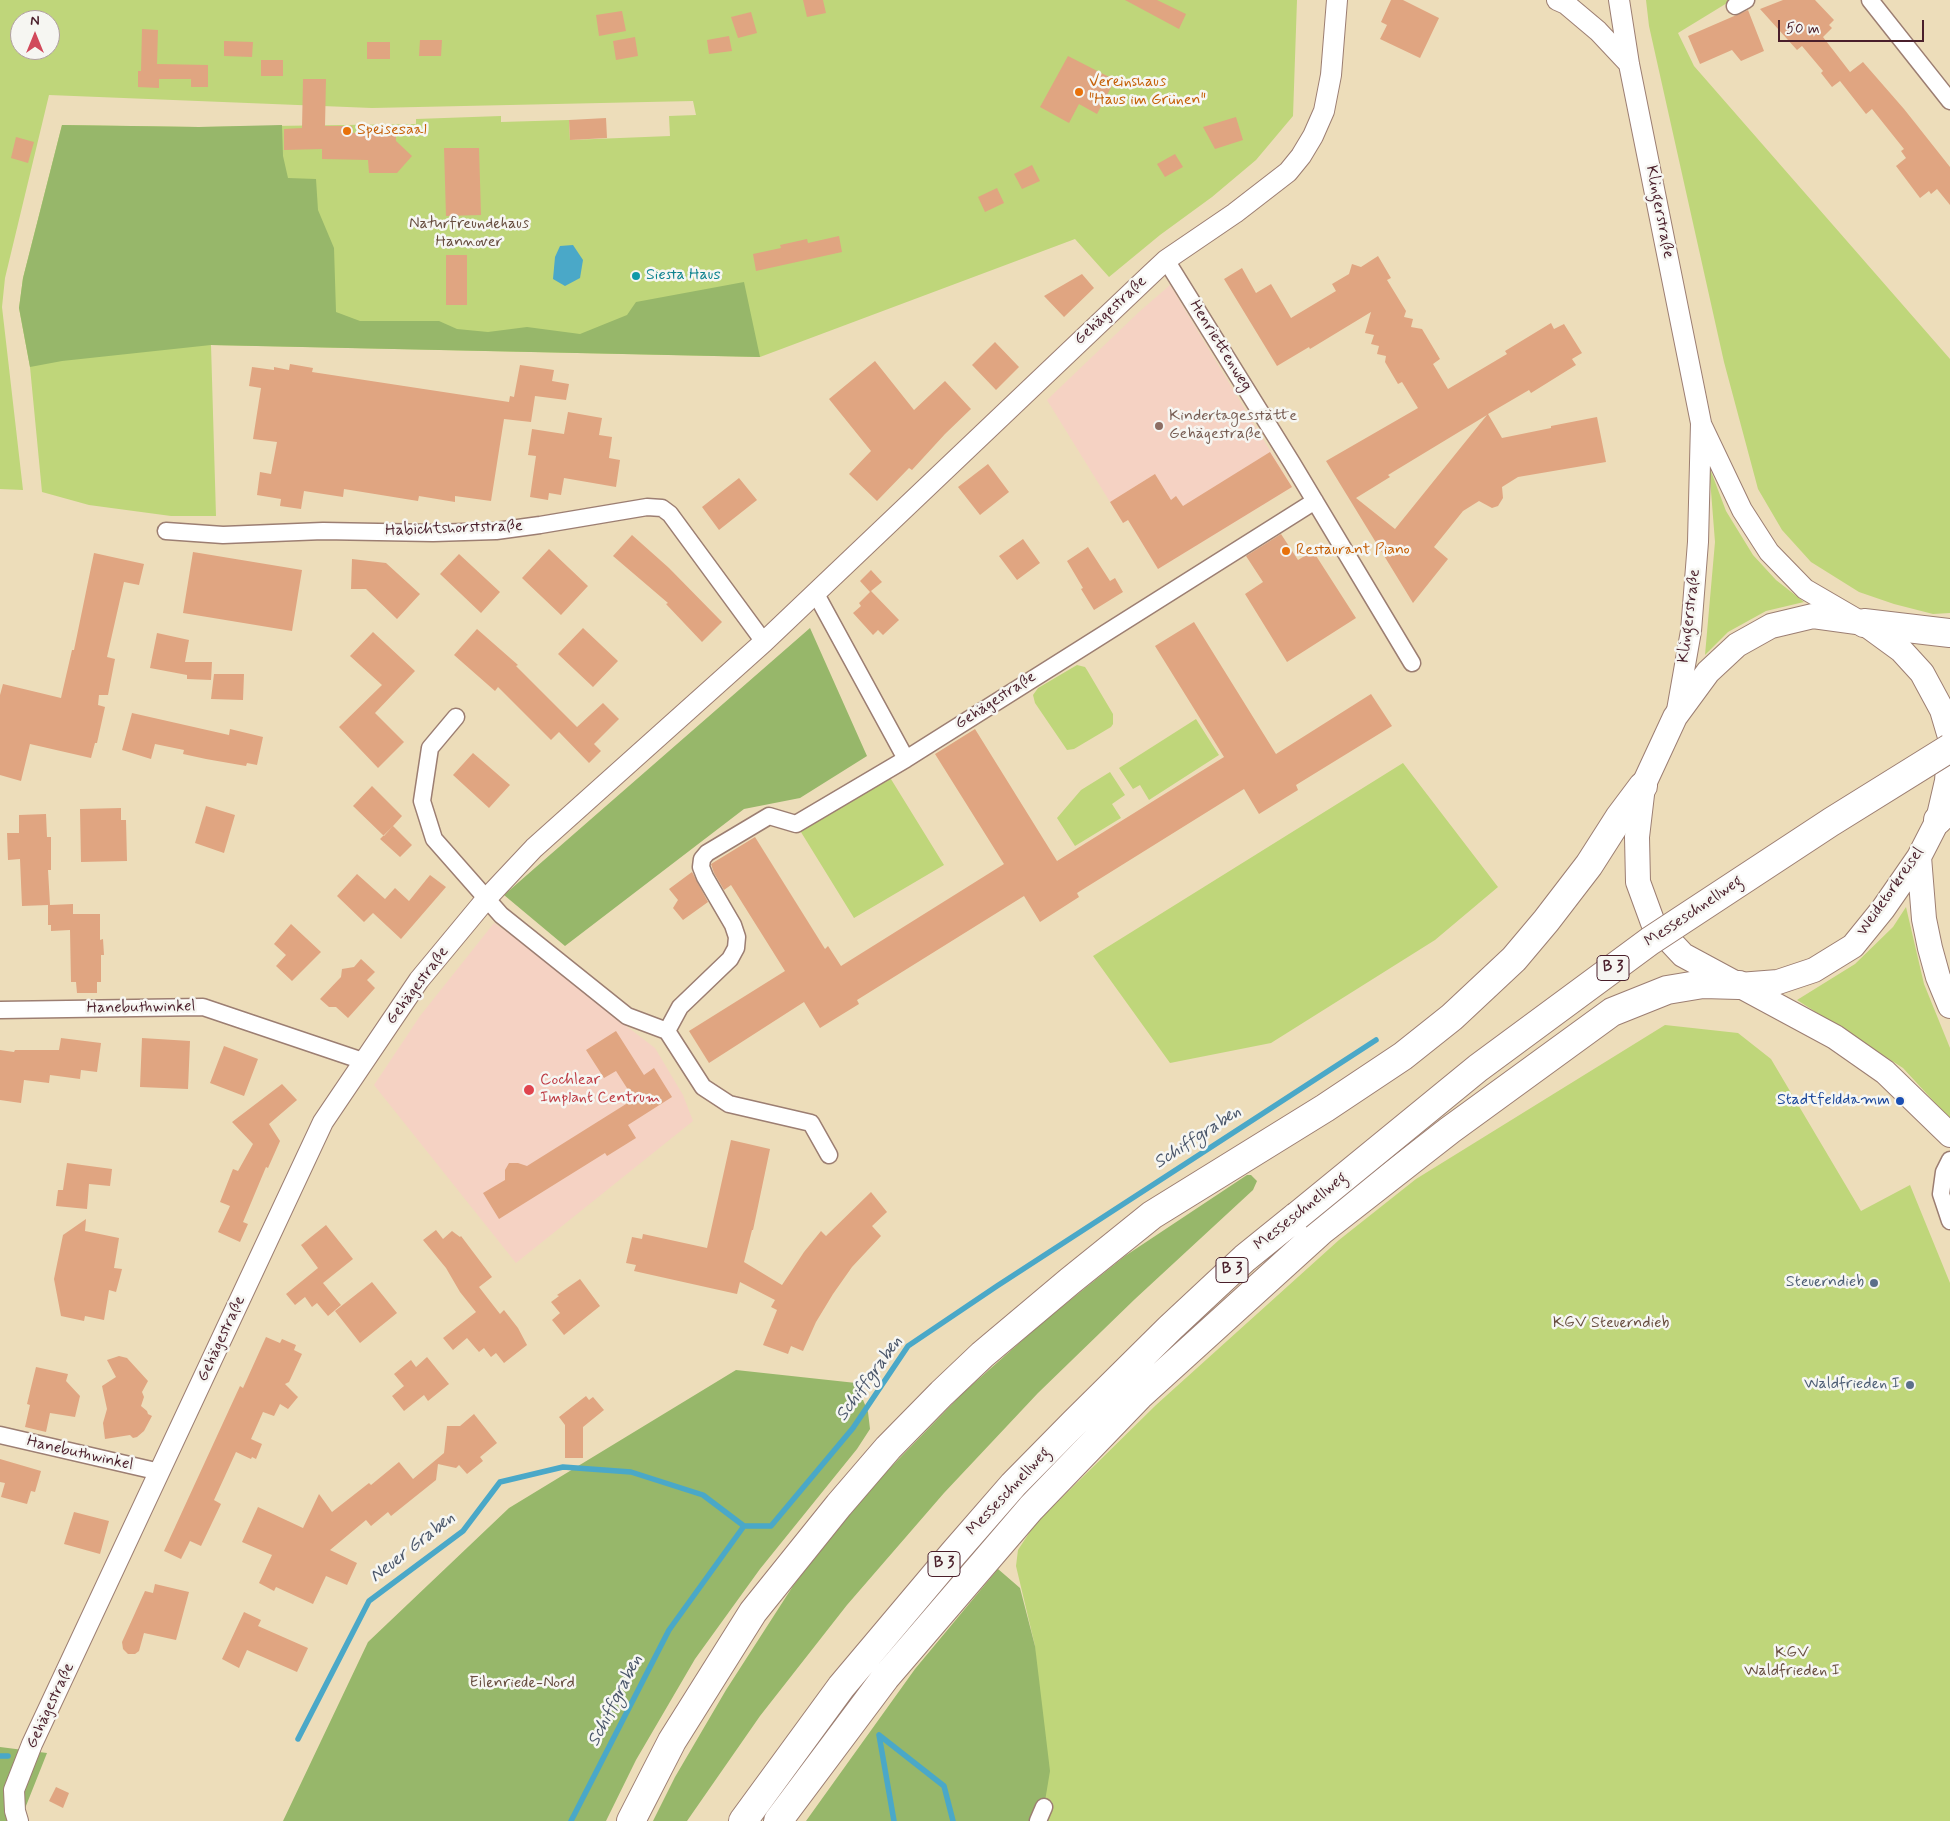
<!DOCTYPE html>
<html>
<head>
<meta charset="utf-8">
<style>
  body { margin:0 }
  #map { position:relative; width:1950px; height:1821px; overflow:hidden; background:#edddba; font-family:Mynerve,sans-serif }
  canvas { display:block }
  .north { position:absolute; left:10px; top:10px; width:50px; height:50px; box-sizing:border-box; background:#f6f6f2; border:1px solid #b1a0a2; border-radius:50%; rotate:0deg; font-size:14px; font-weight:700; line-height:20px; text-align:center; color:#4a1f2b }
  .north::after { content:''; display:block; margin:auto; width:18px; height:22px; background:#d1495b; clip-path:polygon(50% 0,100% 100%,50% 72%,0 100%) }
  .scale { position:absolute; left:1778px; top:20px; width:146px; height:22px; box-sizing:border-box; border:2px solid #4a1f2b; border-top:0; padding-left:6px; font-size:15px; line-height:18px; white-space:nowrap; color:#4a1f2b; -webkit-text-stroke:4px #f6f6f2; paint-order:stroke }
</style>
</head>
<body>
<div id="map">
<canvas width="1950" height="1821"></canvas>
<div class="north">N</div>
<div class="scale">50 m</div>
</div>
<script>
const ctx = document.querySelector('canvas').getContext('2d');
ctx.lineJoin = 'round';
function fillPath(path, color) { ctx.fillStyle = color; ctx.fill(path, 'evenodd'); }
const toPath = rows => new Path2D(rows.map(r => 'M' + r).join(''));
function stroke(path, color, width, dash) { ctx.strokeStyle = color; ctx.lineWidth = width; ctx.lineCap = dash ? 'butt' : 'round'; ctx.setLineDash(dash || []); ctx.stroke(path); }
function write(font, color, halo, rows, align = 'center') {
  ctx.font = font + ' Mynerve,sans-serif'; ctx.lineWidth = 5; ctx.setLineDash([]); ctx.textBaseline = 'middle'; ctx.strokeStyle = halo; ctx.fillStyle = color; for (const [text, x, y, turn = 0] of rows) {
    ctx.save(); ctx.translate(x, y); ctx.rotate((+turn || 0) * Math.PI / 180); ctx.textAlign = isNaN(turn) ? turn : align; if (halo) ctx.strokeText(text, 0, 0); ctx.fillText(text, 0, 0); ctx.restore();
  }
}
fillPath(toPath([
  [1170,285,1292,487,1158,569,1128,520,1123,523,1047,400,1139,312],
  [494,923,578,982,621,1022,655,1048,683,1095,693,1121,516,1263,374,1085,420,1016]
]), '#f5d2c3');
fillPath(toPath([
  [0,0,1297,0,1293,116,1256,160,1212,197,1160,235,1109,277,1075,239,760,357,211,345,216,516,171,516,89,505,42,492,30,367,19,308,23,278,62,125,199,127,416,124,416,119,501,116,501,122,569,120,570,140,670,136,669,116,696,115,693,101,372,108,49,95,5,278,2,307,23,490,0,489],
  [20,20,50,20,50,50,20,50],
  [1646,0,1732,0,1678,33,1694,66,1950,359,1950,613,1933,614,1894,604,1859,592,1811,562,1782,530,1758,489,1724,362,1649,26],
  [1709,466,1726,511,1753,555,1776,580,1804,602,1766,611,1728,632,1705,655,1715,542],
  [1077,665,1085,667,1087,670,1113,714,1113,724,1111,727,1074,749,1067,750,1035,703,1033,695,1038,688],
  [1196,719,1219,755,1149,800,1140,785,1133,789,1119,768],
  [1403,763,1498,887,1435,940,1271,1043,1170,1063,1093,956],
  [886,771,944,865,854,918,796,824],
  [1110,772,1125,795,1112,804,1121,818,1075,846,1057,818,1081,790],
  [1906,907,1924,984,1950,1048,1950,1119,1903,1068,1797,1000,1855,964,1893,927],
  [1665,1025,1738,1033,1771,1059,1861,1211,1910,1185,1950,1283,1950,1821,1038,1821,1035,1646,1016,1566,1018,1550,1035,1524,1156,1405,1339,1240,1416,1179]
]), '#bfd67a');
fillPath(toPath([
  [62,125,199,127,282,125,283,156,288,178,316,179,318,210,334,248,336,312,360,321,439,321,457,329,488,332,527,327,580,334,627,315,636,302,744,282,760,357,211,345,62,361,30,367,19,308,23,278],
  [810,628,867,756,800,798,744,809,565,946,504,895],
  [1247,1175,1251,1175,1257,1181,1253,1190,1135,1299,1038,1393,944,1493,847,1605,760,1716,687,1821,653,1821,675,1777,726,1690,793,1586,830,1536,888,1470,964,1392,1043,1322,1125,1256],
  [736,1370,856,1383,868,1412,870,1429,857,1449,760,1569,695,1659,636,1760,606,1821,283,1821,368,1642,509,1508],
  [998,1569,1020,1588,1035,1646,1050,1771,1044,1807,1038,1821,806,1821,915,1669],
  [0,1747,47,1753,20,1821,0,1821]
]), '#97b76a');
fillPath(toPath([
  [573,245,583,260,580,278,565,286,553,279,555,257,560,246]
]), '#4aa8c8');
stroke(toPath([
  [744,1526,771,1526,853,1428,908,1346,997,1286,1376,1040],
  [879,1735,944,1786,953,1821],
  [879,1735,894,1821],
  [298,1739,369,1601,463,1531,500,1482,563,1467,631,1472,703,1495,744,1526],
  [0,1756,8,1756],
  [571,1821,669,1630,744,1526]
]), '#4aa8c8', 5.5);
fillPath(toPath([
  [803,0,823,0,826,13,807,17],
  [1125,0,1157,0,1186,14,1179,29],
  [1391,0,1403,0,1439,18,1420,58,1380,39,1387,25,1381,22],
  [1783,0,1815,0,1834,20,1829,25,1832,28,1823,37,1850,72,1863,62,1904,109,1950,167,1950,205,1937,189,1931,194,1929,191,1920,198,1896,166,1906,158,1901,151,1904,149,1872,109,1866,114,1840,81,1832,87,1821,73,1823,71,1802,46,1797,50,1760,9],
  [1748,10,1764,51,1741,61,1732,50,1700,64,1688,36],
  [622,11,626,31,599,36,596,15],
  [751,12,757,33,738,38,731,17],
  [142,29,158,30,157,64,208,65,208,87,191,87,191,79,159,79,159,88,138,87,138,71,141,71],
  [729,36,732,51,709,54,707,40],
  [635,37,638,56,616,60,613,41],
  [420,40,442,40,441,56,419,56],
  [224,41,253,42,252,57,224,56],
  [367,42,390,42,390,59,367,59],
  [1068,56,1115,80,1097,114,1079,104,1069,123,1040,107],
  [261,60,283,60,283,76,261,76],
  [303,79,326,79,325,126,352,126,353,133,396,131,396,141,412,156,397,173,369,173,368,160,322,159,322,149,284,150,284,129,302,128],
  [1236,117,1243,140,1215,149,1203,127],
  [606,118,607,138,570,140,569,120],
  [16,137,34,142,28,163,11,158],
  [444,148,479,148,481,215,446,216],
  [1175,154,1183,167,1165,177,1157,164],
  [1032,165,1040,181,1022,189,1014,174],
  [997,188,1004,203,985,212,978,197],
  [839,236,842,252,756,271,753,254,781,248,780,245,807,239,808,243],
  [446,255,467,255,467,305,446,305],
  [1378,256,1391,278,1387,280,1406,311,1404,317,1413,319,1411,327,1422,329,1440,359,1433,364,1448,389,1507,354,1505,351,1551,323,1554,329,1564,324,1582,353,1572,359,1576,365,1531,393,1529,390,1488,414,1502,438,1551,428,1551,426,1597,417,1606,462,1518,477,1502,487,1503,498,1498,506,1492,508,1479,501,1463,511,1434,547,1448,559,1413,603,1326,461,1418,408,1402,382,1398,384,1385,362,1386,356,1377,354,1379,346,1371,344,1374,335,1365,333,1371,312,1310,349,1309,347,1277,366,1224,279,1242,268,1256,293,1271,284,1291,318,1336,291,1332,284,1349,274,1352,264,1361,267],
  [1487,415,1395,529,1356,498,1390,477,1388,475],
  [1082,274,1094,288,1064,317,1044,296],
  [995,342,1019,367,996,390,972,365],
  [875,361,914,410,945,381,971,409,945,434,912,470,909,468,877,501,849,474,871,451,829,399],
  [290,364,313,368,312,372,509,402,510,396,514,397,520,365,554,370,552,381,569,384,566,400,535,396,531,422,504,419,491,501,455,496,455,502,419,496,418,501,344,489,343,497,304,491,301,509,280,506,281,499,257,495,260,472,271,474,277,442,253,439,261,388,249,386,252,367,274,370,274,367,289,370],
  [568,412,602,418,599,435,612,437,609,458,620,460,616,487,564,478,561,495,549,493,548,500,530,497,536,456,528,455,532,429,564,434],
  [1270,452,1292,487,1158,569,1128,520,1123,523,1110,502,1155,474,1171,500,1176,496,1183,506],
  [988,464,1009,492,980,515,958,487],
  [739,478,757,500,719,530,702,507],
  [1281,534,1298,560,1313,551,1356,618,1287,662,1245,594,1263,582,1246,556],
  [632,535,669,568,722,622,702,642,666,604,668,603,613,556],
  [1023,539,1040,563,1017,580,999,556],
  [1088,547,1110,581,1115,578,1123,592,1094,610,1081,589,1083,588,1067,561],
  [549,549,588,586,561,615,522,578],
  [193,552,302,570,292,631,183,613],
  [94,553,144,564,139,585,124,582,107,657,115,659,108,695,99,695,98,705,105,707,97,743,95,743,91,758,30,744,21,781,0,775,0,695,3,684,61,698,72,650,74,650],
  [459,554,500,592,481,613,440,574],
  [352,559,386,563,420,594,397,619,366,589,351,589],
  [871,570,882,582,871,591,899,620,883,635,878,630,873,635,853,613,861,606,859,603,870,592,860,581],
  [1194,622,1276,754,1371,694,1392,726,1296,785,1298,790,1259,814,1244,789,1077,893,1079,897,1040,922,1024,896,857,1000,859,1004,820,1028,804,1002,709,1063,689,1031,785,971,731,885,724,890,714,873,711,864,755,837,825,949,828,946,841,966,1004,864,935,754,975,729,1057,861,1224,757,1155,646],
  [583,628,618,661,593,687,558,654],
  [477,629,518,665,516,666,577,727,603,703,619,719,594,744,601,751,589,763,559,732,551,740,498,687,495,691,454,655],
  [373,632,415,671,375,713,404,742,378,768,339,727,382,685,350,656],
  [157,633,189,640,185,662,212,662,211,680,187,679,187,675,150,668],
  [214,674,244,674,243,700,211,699],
  [132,713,229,735,230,729,263,737,257,765,247,763,246,766,206,759,183,754,184,750,155,744,151,759,122,750],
  [473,753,510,785,489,808,453,775],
  [372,786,402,816,384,836,353,806],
  [206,806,235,815,224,853,195,843],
  [121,808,121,820,126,820,127,861,81,862,80,809],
  [46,814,47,837,51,837,51,870,48,870,50,905,73,904,73,914,100,914,100,940,103,939,104,955,101,955,101,982,97,982,97,993,77,993,76,982,71,982,70,930,51,931,51,925,48,925,48,905,22,906,20,859,8,860,7,833,19,833,19,815],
  [393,826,412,845,400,857,380,839],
  [692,872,708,902,683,920,673,908,678,900,669,889],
  [357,874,385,899,395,888,409,901,430,875,446,887,401,939,373,913,364,922,337,896],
  [291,924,321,952,292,981,276,966,286,955,274,944],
  [361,959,375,972,367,980,375,988,348,1018,336,1007,329,1007,320,999,341,977,342,969,354,967],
  [616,1031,644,1075,654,1068,672,1097,628,1125,636,1138,607,1156,605,1153,499,1219,483,1193,505,1180,505,1170,509,1163,518,1163,527,1166,634,1099,616,1071,604,1078,586,1050],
  [61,1038,101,1043,97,1072,81,1070,80,1079,50,1075,49,1083,24,1080,21,1103,0,1100,0,1050,14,1052,15,1050,59,1050],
  [142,1038,190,1041,188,1089,140,1087],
  [224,1046,258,1059,244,1096,210,1083],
  [282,1084,297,1100,269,1124,280,1141,268,1168,266,1167,243,1222,248,1224,240,1242,218,1232,230,1206,220,1202,233,1169,238,1171,253,1144,232,1122],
  [731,1140,770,1149,753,1230,752,1230,744,1262,782,1285,804,1252,821,1231,826,1236,871,1192,887,1212,872,1226,881,1236,852,1267,833,1294,816,1322,803,1351,791,1346,788,1354,763,1345,777,1310,771,1307,775,1300,740,1282,737,1294,634,1271,636,1265,626,1263,632,1237,642,1239,643,1234,707,1248],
  [67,1163,112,1169,110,1186,89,1184,87,1209,56,1206,58,1190,63,1190],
  [86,1219,85,1231,119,1238,114,1268,122,1269,120,1277,116,1292,109,1290,104,1320,85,1316,84,1321,61,1316,54,1279,63,1235],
  [326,1225,353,1259,323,1283,341,1305,328,1316,317,1303,312,1307,305,1297,295,1305,286,1294,318,1268,301,1245],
  [436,1230,443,1239,452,1231,460,1237,461,1236,492,1277,479,1287,500,1314,504,1310,518,1328,527,1345,504,1363,496,1353,491,1357,484,1348,479,1352,467,1338,453,1350,443,1338,476,1312,460,1292,446,1268,423,1240],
  [580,1279,600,1306,564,1335,552,1320,560,1313,551,1302,559,1296,557,1295],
  [372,1282,397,1313,360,1343,335,1311],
  [266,1337,280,1343,282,1339,296,1345,294,1350,302,1354,289,1382,285,1384,298,1397,288,1409,280,1404,274,1416,263,1412,251,1439,262,1444,256,1459,252,1457,251,1459,236,1452,214,1500,221,1504,201,1546,190,1541,181,1559,164,1551,240,1386,243,1388],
  [119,1356,127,1358,148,1381,142,1392,144,1397,141,1406,147,1411,148,1414,152,1416,144,1431,137,1437,133,1438,130,1435,105,1439,103,1423,107,1409,102,1386,116,1377,107,1360],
  [427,1357,449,1384,428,1401,424,1395,404,1411,392,1396,404,1386,394,1374,411,1360,416,1367],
  [36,1367,68,1374,66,1381,80,1396,75,1417,50,1413,46,1432,25,1427,30,1405,27,1404],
  [586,1396,589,1400,593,1397,604,1410,583,1427,583,1458,565,1458,565,1425,559,1417],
  [474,1414,497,1443,480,1457,483,1461,467,1474,459,1465,456,1468,438,1464,436,1480,391,1516,388,1512,371,1526,366,1520,330,1550,357,1563,347,1585,326,1576,313,1604,276,1587,274,1591,259,1583,272,1555,242,1542,258,1507,303,1528,319,1494,332,1512,369,1483,371,1485,399,1462,413,1479,444,1453,447,1426,460,1426],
  [0,1459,41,1471,35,1492,31,1491,27,1504,1,1497,5,1483,0,1482],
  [74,1512,109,1521,100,1554,64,1544],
  [155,1584,189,1592,176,1640,144,1633,139,1651,135,1654,128,1654,123,1649,122,1642,145,1591,153,1593],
  [244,1612,261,1620,258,1626,308,1648,297,1672,247,1650,239,1668,222,1659],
  [56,1787,69,1793,63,1808,49,1801]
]), '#e0a581');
const minor = toPath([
  [1870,0,1950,101],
  [1735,6,1746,0],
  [1166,260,1292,463,1412,663],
  [166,531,223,535,323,531,433,533,496,531,540,525,647,507,662,508,670,514,764,642],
  [816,594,906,759],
  [456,717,430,748,422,801,434,839,501,915,627,1016,667,1031],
  [0,1010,203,1007,363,1061],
  [829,1155,811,1123,729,1104,703,1087,667,1031,680,1007,730,959,736,948,737,937,733,925,705,877,701,867,702,859,707,853,769,816,796,824,906,759,1315,501],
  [1950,1160,1944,1172,1941,1194,1950,1221],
  [0,1435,160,1472],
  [1038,1821,1044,1807]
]);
const tertiary = toPath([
  [1557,0,1566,4,1598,31,1629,64],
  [1619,0,1629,64,1701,423,1698,542,1691,631,1676,716],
  [1702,426,1742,510,1769,552,1805,589,1860,621],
  [18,1821,15,1811,14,1790,32,1744,323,1122,419,980,487,898,534,848,764,642,1150,275,1166,260,1235,213,1288,172,1301,156,1313,136,1324,111,1331,75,1337,0]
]);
const secondary = toPath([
  [1950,737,1942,710,1922,673,1901,650,1864,623,1813,616,1771,626,1737,645,1708,672,1675,717,1643,786,1637,837,1638,882,1653,923,1683,955,1835,1037,1885,1072,1950,1135],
  [1919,857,1924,919,1930,948,1938,977,1950,1006],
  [1739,985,1778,982,1814,970,1853,946,1883,909,1919,857,1938,820,1947,781,1950,739]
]);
const trunk = toPath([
  [1864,623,1950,633],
  [1938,820,1950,807],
  [631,1821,672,1741,753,1612,839,1505,888,1448,942,1393,982,1355,1070,1281,1152,1215,1325,1108,1403,1056,1452,1017,1514,959,1546,921,1589,865,1619,818,1643,786],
  [743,1821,841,1687,953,1554,1013,1485,1074,1423,1170,1328,1245,1258,1297,1216],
  [778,1821,885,1678,1031,1508,1139,1396,1322,1230,1450,1130,1612,1012,1667,990,1703,984,1739,985]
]);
stroke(minor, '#9c7e72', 19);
stroke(tertiary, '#9c7e72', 22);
stroke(secondary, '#9c7e72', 26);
stroke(trunk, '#9c7e72', 30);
stroke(minor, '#fff', 16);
stroke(tertiary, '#fff', 20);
stroke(secondary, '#fff', 24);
stroke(trunk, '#fff', 28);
const trunkBridge = toPath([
  [1297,1216,1478,1068,1650,941,1831,822,1950,748]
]);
stroke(trunkBridge, '#9c7e72', 30, []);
stroke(trunkBridge, '#fff', 28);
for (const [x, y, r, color] of [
  [1079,92,5,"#e8710a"],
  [347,131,5,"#e8710a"],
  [636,276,5,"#0f9aa8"],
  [1159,426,5,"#8d6e63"],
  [1286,551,5,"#e8710a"],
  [529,1090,6,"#e0444e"],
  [1900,1101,5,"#1a4fb4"],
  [1874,1283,5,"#5c6f8a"],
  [1910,1385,5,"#5c6f8a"]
]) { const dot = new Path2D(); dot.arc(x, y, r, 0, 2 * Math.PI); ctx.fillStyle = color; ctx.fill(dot); stroke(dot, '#f6f6f2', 2); }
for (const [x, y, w] of [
  [1613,968,32],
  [1232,1270,32],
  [944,1564,32]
]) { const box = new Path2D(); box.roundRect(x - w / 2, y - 12.5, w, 25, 4); ctx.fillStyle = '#f6f6f2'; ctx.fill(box); stroke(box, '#4a1f2b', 1); }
write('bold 15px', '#4a1f2b', null, [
  ["B 3",1613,968],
  ["B 3",1232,1270],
  ["B 3",944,1564]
]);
write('16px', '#c56008', '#f6f6f2', [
  ["Vereinshaus",1089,83],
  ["\"Haus im Grünen\"",1089,101],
  ["Speisesaal",357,131],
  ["Restaurant Piano",1296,551]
], 'left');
write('16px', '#4a1f2b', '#f6f6f2', [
  ["Klingerstraße",1659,212,79],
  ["Gehägestraße",1111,311,-43],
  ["Henriettenweg",1220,346,58],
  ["Habichtshorststraße",454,529,-2],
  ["Klingerstraße",1690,616,-83],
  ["Gehägestraße",996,701,-33],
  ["Weidetorkreisel",1891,892,-55],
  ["Messeschnellweg",1694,912,-34],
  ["Gehägestraße",418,986,-53],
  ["Hanebuthwinkel",141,1008,-1],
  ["Messeschnellweg",1301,1212,-39],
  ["Gehägestraße",222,1339,-65],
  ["Hanebuthwinkel",80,1454,13],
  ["Messeschnellweg",1009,1492,-47],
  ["Gehägestraße",51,1706,-65]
]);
write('16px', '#674d3f', '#f6f6f2', [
  ["Naturfreundehaus",469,225],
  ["Hannover",469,243],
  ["KGV Steuerndieb",1611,1324],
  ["KGV",1792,1654],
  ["Waldfrieden I",1792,1672],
  ["Eilenriede-Nord",522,1684]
]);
write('16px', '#0d838f', '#f6f6f2', [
  ["Siesta Haus",646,276]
], 'left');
write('16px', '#785e54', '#f6f6f2', [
  ["Kindertagesstätte",1169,417],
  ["Gehägestraße",1169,435]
], 'left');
write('16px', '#be3a42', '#f6f6f2', [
  ["Cochlear",540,1081],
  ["Implant Centrum",540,1099]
], 'left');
write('16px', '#164399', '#f6f6f2', [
  ["Stadtfelddamm",1890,1101]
], 'right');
write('16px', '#4e5e75', '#f6f6f2', [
  ["Steuerndieb",1864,1283],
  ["Waldfrieden I",1900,1385]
], 'right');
write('italic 18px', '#4a566a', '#f6f6f2', [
  ["Schiffgraben",1198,1138,-33],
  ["Schiffgraben",870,1379,-54],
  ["Neuer Graben",413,1548,-38],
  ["Schiffgraben",616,1701,-63]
]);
</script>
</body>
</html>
